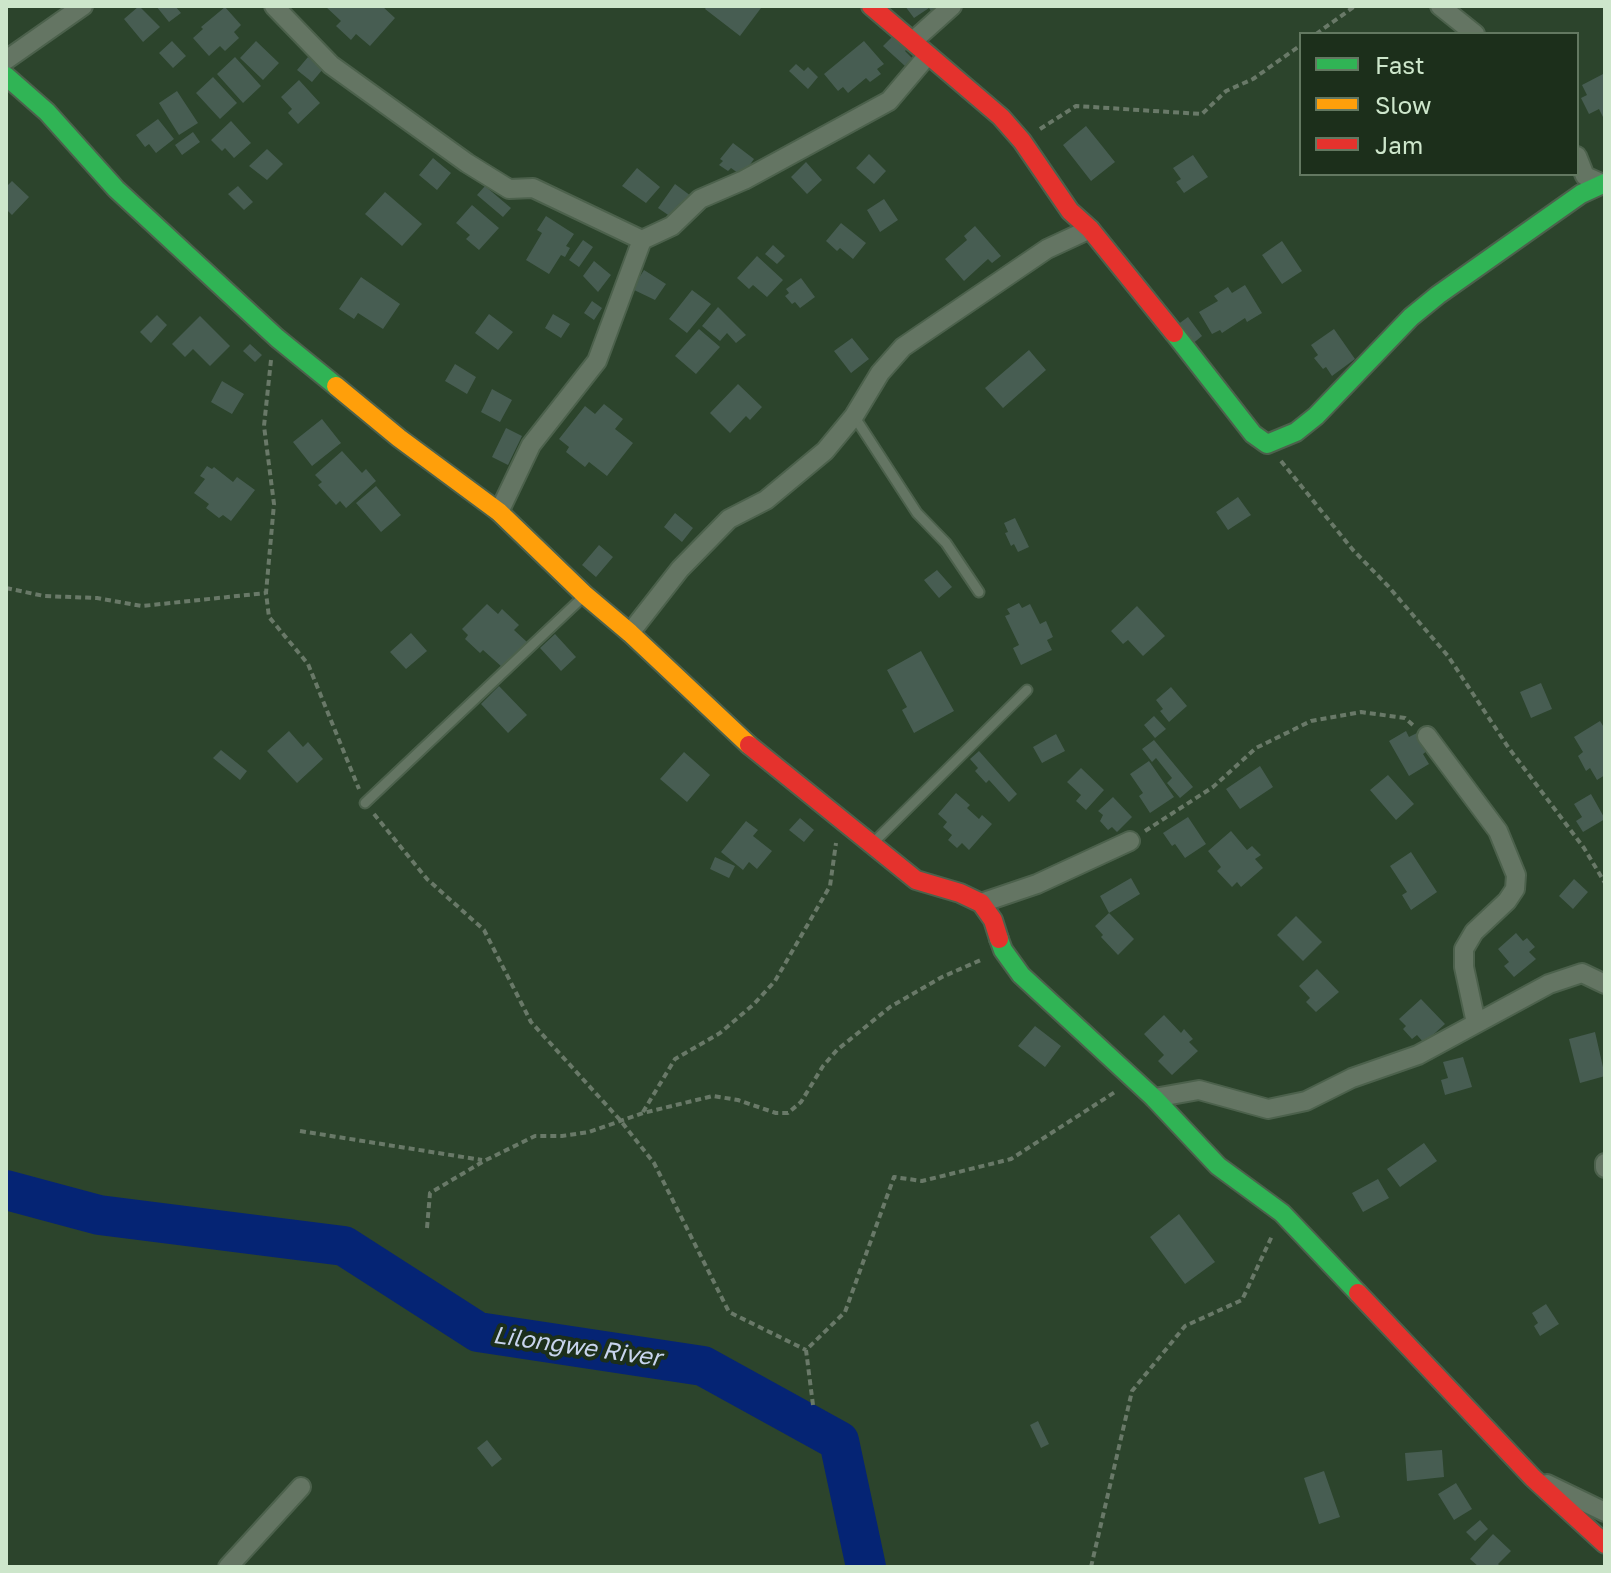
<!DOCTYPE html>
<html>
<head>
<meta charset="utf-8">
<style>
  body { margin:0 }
  #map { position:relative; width:1611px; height:1573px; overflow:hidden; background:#2c442c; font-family:"Golos Text",sans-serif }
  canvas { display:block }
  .frame { position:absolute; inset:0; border:8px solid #cde6cb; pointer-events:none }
  .legend { position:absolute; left:1299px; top:32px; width:280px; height:144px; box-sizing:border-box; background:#1c2f1b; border:2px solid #637861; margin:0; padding:10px 14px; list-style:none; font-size:24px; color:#cde6cb }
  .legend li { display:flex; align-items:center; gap:16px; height:40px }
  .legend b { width:40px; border:2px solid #637861 }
</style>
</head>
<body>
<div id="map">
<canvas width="1611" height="1573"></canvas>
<div class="frame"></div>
<ul class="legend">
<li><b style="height:10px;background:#30b455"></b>Fast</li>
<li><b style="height:10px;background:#ff9f0a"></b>Slow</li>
<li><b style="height:10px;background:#e5322d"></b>Jam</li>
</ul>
</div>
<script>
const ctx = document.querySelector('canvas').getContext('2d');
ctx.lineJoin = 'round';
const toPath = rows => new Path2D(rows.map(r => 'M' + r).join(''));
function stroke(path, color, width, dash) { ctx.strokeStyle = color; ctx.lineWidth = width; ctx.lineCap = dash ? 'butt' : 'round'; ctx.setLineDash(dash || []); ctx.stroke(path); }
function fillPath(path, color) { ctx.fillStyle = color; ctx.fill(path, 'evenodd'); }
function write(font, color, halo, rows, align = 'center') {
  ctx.font = font + ' "Golos Text",sans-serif'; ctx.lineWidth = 8; ctx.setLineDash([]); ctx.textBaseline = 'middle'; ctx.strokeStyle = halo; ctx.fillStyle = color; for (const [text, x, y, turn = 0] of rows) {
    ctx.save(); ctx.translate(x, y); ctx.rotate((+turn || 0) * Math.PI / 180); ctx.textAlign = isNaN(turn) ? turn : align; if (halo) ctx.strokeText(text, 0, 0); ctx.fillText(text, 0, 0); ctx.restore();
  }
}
stroke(toPath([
  [6,1190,99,1215,344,1246,478,1332,703,1366,839,1441,866,1567]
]), '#052474', 40);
fillPath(toPath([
  [139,6,160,27,143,42,124,19],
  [156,6,175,6,181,13,169,22],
  [325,6,382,6,395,18,370,46,356,34,351,40,336,26,341,21],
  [707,6,759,6,761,8,740,36,705,9],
  [905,6,938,6,931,11,929,8,914,18],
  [225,7,241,25,234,32,239,38,225,51,220,46,209,56,193,38,203,29,201,27],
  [893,36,907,49,905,51,912,58,905,66,883,46],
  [172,41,186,56,173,68,159,53],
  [256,41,279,63,263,80,240,58],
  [864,41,884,64,877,69,881,74,870,82,866,78,848,93,843,87,838,91,824,74],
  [235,57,261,86,243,103,217,74],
  [308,57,323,69,312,82,297,70],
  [796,64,804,71,808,67,818,77,808,89,789,71],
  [1605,73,1605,121,1599,109,1589,114,1581,98,1587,95,1582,85],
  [213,77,237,103,220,119,196,93],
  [299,80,320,103,298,124,288,113,292,109,281,97],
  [177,91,198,123,179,135,159,103],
  [158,119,174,139,156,153,149,144,145,147,136,135],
  [231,121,251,143,234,158,225,148,222,151,211,140],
  [1086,126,1115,162,1091,181,1063,145],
  [193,132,200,142,182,155,175,145],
  [733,143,754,159,742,176,731,168,728,171,719,165,723,161,720,159],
  [267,149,283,164,267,180,249,166],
  [869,154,886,171,874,184,856,168],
  [1193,155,1208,177,1184,193,1176,182,1181,179,1173,168],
  [433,158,451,173,437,190,419,175],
  [806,162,822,180,807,194,791,177],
  [637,168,660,187,646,203,622,186],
  [12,181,29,197,12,215,6,209,6,187],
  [675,184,691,196,674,219,658,208],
  [238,186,253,202,244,210,228,194],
  [485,186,511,208,503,217,477,195],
  [385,192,422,224,402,246,365,214],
  [884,199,898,220,880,232,867,210],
  [472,205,499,228,479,250,466,239,470,235,456,223],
  [546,216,574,234,566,246,570,248,565,257,561,255,549,274,526,260,542,233,537,230],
  [841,223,866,243,853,259,840,248,837,251,826,241],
  [975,226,1001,256,992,263,988,259,964,281,945,259,967,240,964,236],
  [583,240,593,247,579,267,569,260],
  [1282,241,1302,271,1282,284,1262,255],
  [773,245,785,256,777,264,765,254],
  [757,256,783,280,767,297,753,285,749,289,737,278],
  [594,261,611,275,598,292,583,276],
  [644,270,666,284,655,300,632,289],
  [361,277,400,304,383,329,358,313,354,319,339,309],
  [801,278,815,297,800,308,795,302,792,304,785,296,789,293,786,289],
  [1245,285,1262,313,1247,322,1245,318,1222,333,1220,330,1212,334,1199,312,1218,301,1214,296,1228,287,1232,293],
  [692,290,711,304,687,333,669,319],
  [592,301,602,308,594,320,584,313],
  [718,307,746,335,736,343,727,333,720,341,702,326],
  [489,314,513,332,498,350,475,333],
  [553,314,570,324,561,338,545,328],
  [157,315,167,325,151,343,140,332],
  [200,316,230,346,210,366,193,349,185,357,172,344],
  [1188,317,1202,336,1191,345,1177,325],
  [699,329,720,347,696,374,675,356],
  [1334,329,1355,359,1332,376,1326,367,1323,369,1314,358,1318,355,1311,345],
  [852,338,869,359,851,373,834,351],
  [250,344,262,355,255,362,243,351],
  [1029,350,1046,370,1003,408,985,388],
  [455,364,476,377,467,394,445,381],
  [222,381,244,394,232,414,211,402],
  [738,384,762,407,750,420,746,416,730,433,710,413],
  [492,389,512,400,500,422,481,412],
  [604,404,623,419,615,429,633,443,607,476,589,462,585,467,566,452,569,447,559,439,585,406,595,414],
  [322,419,341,443,312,466,293,442],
  [506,428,522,436,508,465,492,457],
  [342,451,362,473,366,469,376,481,346,508,340,501,336,505,318,485,322,482,315,475],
  [207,466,212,469,214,467,233,482,237,477,255,490,231,521,223,515,219,518,206,508,209,504,194,493,205,479,200,476],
  [376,486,401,515,381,532,356,503],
  [1238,497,1251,515,1228,530,1216,512],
  [675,513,693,528,682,542,664,527],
  [1015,518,1029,547,1018,552,1014,544,1011,546,1005,533,1008,532,1004,523],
  [599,545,613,557,596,577,582,565],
  [937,570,952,587,939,598,924,580],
  [1019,603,1022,608,1030,604,1040,624,1046,621,1053,637,1047,640,1052,650,1021,665,1013,648,1019,645,1005,616,1010,614,1007,609],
  [487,604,498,614,502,609,519,625,514,630,527,642,502,667,483,650,480,653,465,639,468,635,462,629],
  [1137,606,1165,636,1143,656,1128,640,1123,644,1111,631],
  [411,633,427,651,406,669,390,652],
  [555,634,576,657,561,671,540,648],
  [921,651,954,711,914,733,902,710,907,707,887,670],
  [1541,683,1552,709,1531,718,1520,692],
  [499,686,527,715,508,733,481,704],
  [1171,687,1187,706,1169,722,1160,711,1163,709,1156,700],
  [1154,716,1166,729,1155,738,1144,725],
  [1600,721,1605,729,1605,775,1597,780,1590,768,1586,771,1578,756,1583,752,1574,737],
  [289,731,303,747,308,742,323,759,297,783,267,751],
  [1406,731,1409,737,1417,733,1427,751,1423,754,1429,764,1409,776,1389,741],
  [1056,734,1065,751,1042,763,1033,747],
  [1154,740,1193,787,1180,798,1167,783,1172,778,1156,758,1152,762,1142,749],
  [221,750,247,771,240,780,213,758],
  [979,751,1017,794,1009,802,989,780,986,783,975,771,978,768,970,759],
  [684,752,710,775,687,802,660,779],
  [1149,761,1174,797,1150,813,1139,796,1143,793,1130,774],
  [1260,766,1273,787,1240,809,1226,789],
  [1081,768,1104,790,1086,810,1076,801,1081,795,1067,782],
  [1388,775,1414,804,1396,820,1370,790],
  [956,793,970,805,967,808,979,819,982,815,992,824,969,850,962,843,957,848,948,840,952,835,943,827,947,822,938,814],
  [1591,794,1605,819,1583,832,1576,821,1582,817,1574,804],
  [1113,797,1132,817,1117,832,1112,827,1108,830,1100,821,1103,815,1098,811],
  [1188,817,1206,844,1185,858,1175,844,1172,846,1163,833],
  [800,818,814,830,804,842,789,830],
  [746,821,758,830,753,836,772,851,757,869,749,862,743,870,721,852],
  [1231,831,1247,850,1252,846,1261,855,1255,859,1263,868,1241,887,1237,882,1232,887,1217,871,1221,867,1208,851],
  [1411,852,1437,892,1411,910,1402,895,1407,892,1390,866],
  [715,857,735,866,729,878,710,869],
  [1131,878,1140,894,1109,913,1100,896],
  [1574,879,1588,892,1573,909,1559,896],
  [1109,913,1134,939,1118,955,1101,937,1103,935,1095,926],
  [1296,916,1322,942,1303,961,1277,935],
  [1516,933,1523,941,1527,938,1535,947,1529,952,1536,959,1514,977,1504,966,1509,962,1498,949],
  [1317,969,1339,992,1316,1012,1306,1002,1310,998,1299,986],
  [1421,999,1445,1024,1424,1043,1417,1035,1412,1039,1403,1029,1406,1026,1399,1019],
  [1164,1015,1181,1033,1184,1029,1193,1039,1189,1042,1198,1051,1172,1075,1158,1061,1164,1055,1144,1034],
  [1035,1026,1061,1046,1045,1067,1018,1046],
  [1595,1032,1605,1076,1580,1083,1569,1039],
  [1463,1057,1472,1087,1445,1095,1441,1080,1448,1078,1443,1062],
  [1424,1143,1437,1161,1400,1187,1387,1169],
  [1378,1179,1389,1198,1363,1212,1352,1193],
  [1179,1214,1215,1262,1185,1284,1150,1237],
  [1546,1304,1559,1324,1540,1336,1534,1326,1538,1323,1532,1313],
  [1038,1421,1049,1444,1041,1448,1030,1425],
  [487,1440,502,1459,492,1467,477,1448],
  [1442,1450,1444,1477,1407,1481,1405,1453],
  [1324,1471,1340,1517,1319,1524,1304,1478],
  [1456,1483,1472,1509,1454,1520,1438,1494],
  [1480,1520,1488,1529,1475,1541,1466,1532],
  [1493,1534,1511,1551,1498,1564,1501,1567,1479,1567,1470,1559]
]), '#475d52');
const lane = toPath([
  [854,416,917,513,946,543,979,592],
  [365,803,583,597],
  [874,842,1027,690]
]);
const street = toPath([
  [274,6,331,65,467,163,509,189,533,188,642,240,672,226,700,199,744,180,889,101,928,55],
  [1440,6,1475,34],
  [913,41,952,6],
  [6,60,83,6],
  [1577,156,1585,176,1601,183],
  [499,512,531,445,597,361,642,240],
  [630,633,680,569,729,519,766,500,825,451,854,416,880,373,903,347,1047,249,1090,229],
  [1427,736,1498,831,1516,875,1515,889,1507,901,1474,932,1464,949,1464,967,1476,1023],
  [981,903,1037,884,1130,841],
  [1154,1098,1199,1090,1268,1109,1306,1101,1352,1078,1418,1055,1549,984,1582,973,1605,984],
  [1605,1163,1605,1168],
  [1547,1484,1605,1512],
  [228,1567,301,1487]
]);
const fast = toPath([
  [6,76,47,112,116,189,277,338,336,386],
  [1174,333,1253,434,1267,444,1296,432,1316,416,1411,317,1438,295,1581,194,1605,183],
  [999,939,1003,950,1021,975,1154,1098,1218,1166,1282,1213,1358,1293]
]);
const slow = toPath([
  [336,386,399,438,499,512,585,595,630,633,749,745]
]);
const jam = toPath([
  [871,6,1001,117,1022,141,1070,211,1090,229,1174,333],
  [749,745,916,880,960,893,981,903,993,920,999,939],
  [1358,1293,1533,1478,1605,1544]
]);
stroke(lane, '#4c614c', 13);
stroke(street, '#4c614c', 22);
stroke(fast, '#4c614c', 22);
stroke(slow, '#4c614c', 22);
stroke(jam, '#4c614c', 22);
stroke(toPath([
  [1316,34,1355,6],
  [1040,129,1076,106,1202,114,1226,91,1253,79,1301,45],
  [271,360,264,426,274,504,266,593,269,617,308,664,359,789],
  [1281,461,1353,550,1388,586,1448,656,1508,747,1584,848,1605,883],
  [6,588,44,596,97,598,142,606,266,593],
  [374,814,427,879,484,930,531,1022,620,1120,654,1163,729,1312,806,1350],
  [1145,831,1213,787,1256,748,1311,721,1361,712,1405,718,1414,726],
  [643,1112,675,1059,720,1033,754,1004,775,981,830,886,836,843],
  [300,1131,482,1160],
  [427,1228,430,1193,484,1161,535,1136,562,1136,589,1132,643,1113,713,1096,738,1100,776,1113,788,1113,801,1102,823,1066,837,1050,890,1007,942,977,983,959],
  [813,1405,806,1350,845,1312,894,1177,922,1181,1011,1159,1115,1092],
  [1091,1567,1132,1391,1185,1326,1242,1300,1272,1236]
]), '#697968', 4, [6, 4]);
stroke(lane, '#647563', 9);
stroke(street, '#647563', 18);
stroke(fast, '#30b455', 18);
stroke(slow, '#ff9f0a', 18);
stroke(jam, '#e5322d', 18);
write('italic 24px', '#c8d4ed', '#1c2f1b', [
  ["Lilongwe River",577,1347,8]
]);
</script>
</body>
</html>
